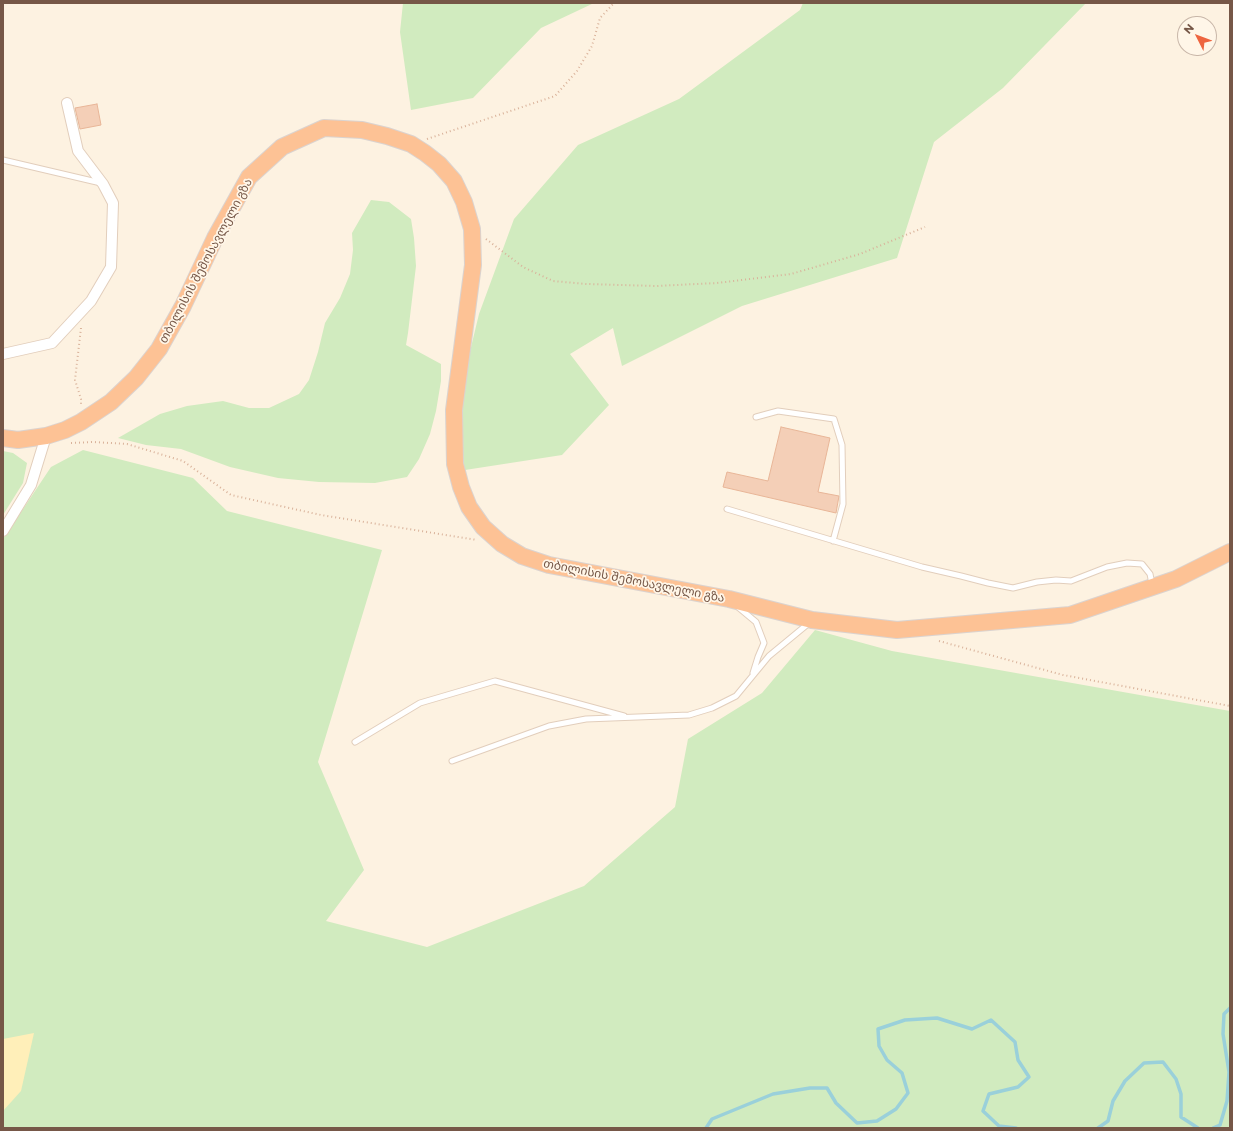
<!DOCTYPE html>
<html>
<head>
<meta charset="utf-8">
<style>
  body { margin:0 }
  #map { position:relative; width:1233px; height:1131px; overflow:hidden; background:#fdf2e1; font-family:Montserrat,sans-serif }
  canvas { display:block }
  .frame { position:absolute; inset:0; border:4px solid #765747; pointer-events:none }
  .north { position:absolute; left:1177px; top:16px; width:40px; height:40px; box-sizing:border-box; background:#fff6e8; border:1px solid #c8b6a8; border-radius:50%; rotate:312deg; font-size:11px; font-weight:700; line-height:16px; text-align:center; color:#765747 }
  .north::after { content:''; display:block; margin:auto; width:14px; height:18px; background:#ee653f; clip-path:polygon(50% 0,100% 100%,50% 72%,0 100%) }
</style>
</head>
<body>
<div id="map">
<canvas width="1233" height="1131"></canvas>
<div class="frame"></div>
<div class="north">N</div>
</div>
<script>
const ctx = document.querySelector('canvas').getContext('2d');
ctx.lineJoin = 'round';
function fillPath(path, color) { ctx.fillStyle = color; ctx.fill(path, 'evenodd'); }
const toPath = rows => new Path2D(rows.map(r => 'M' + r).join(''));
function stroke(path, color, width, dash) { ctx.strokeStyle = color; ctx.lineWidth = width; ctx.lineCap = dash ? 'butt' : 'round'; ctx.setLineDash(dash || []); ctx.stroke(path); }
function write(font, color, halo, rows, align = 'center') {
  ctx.font = font + ' Montserrat,"Noto Sans Georgian",sans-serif'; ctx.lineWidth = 3.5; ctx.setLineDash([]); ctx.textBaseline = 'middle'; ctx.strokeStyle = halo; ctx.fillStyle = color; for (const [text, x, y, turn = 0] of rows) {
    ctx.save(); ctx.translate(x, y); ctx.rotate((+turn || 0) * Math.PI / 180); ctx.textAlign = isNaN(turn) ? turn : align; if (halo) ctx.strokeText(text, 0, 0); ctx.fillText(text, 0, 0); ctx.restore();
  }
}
fillPath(toPath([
  [403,3,594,3,541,28,473,98,411,110,400,32],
  [803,3,1086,3,1003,88,934,142,897,258,742,306,622,366,613,328,570,354,609,405,562,455,465,470,453,422,479,314,514,219,578,145,679,99,800,10],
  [371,200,389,202,411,219,414,238,416,266,408,333,406,345,441,364,441,381,436,411,430,434,419,459,407,477,375,483,319,482,278,478,230,467,181,449,146,445,118,438,160,414,187,406,223,401,249,408,269,408,299,394,309,380,318,352,325,323,340,298,350,274,353,250,352,233],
  [83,450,193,478,227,511,382,550,318,762,364,870,326,921,427,947,584,886,675,807,688,739,762,693,815,630,892,651,1230,711,1230,1128,3,1128,3,539,51,467],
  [3,451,13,453,27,463,23,483,3,515]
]), '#d1ebbf');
fillPath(toPath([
  [34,1033,21,1091,3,1111,3,1039]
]), '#ffefb9');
stroke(toPath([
  [706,1128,712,1119,773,1094,810,1088,827,1088,836,1103,857,1123,877,1121,896,1109,908,1093,902,1073,887,1060,879,1046,878,1029,905,1020,937,1018,972,1029,991,1020,1015,1042,1018,1060,1029,1077,1018,1087,989,1094,983,1111,999,1126,1016,1128],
  [1098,1128,1108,1121,1113,1101,1125,1081,1144,1063,1163,1062,1176,1079,1181,1094,1181,1117,1198,1128],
  [1213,1128,1220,1125,1227,1101,1229,1072,1223,1034,1224,1014,1230,1008]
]), '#9ad0da', 3.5);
const building = toPath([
  [97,104,101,125,80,129,75,108,97,104],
  [781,427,830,438,818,492,839,496,836,513,723,487,727,472,768,481,781,427]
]);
fillPath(building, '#f4cfb7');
stroke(building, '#e8b597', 1);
const service = toPath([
  [3,160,101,183],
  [756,417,778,411,834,419,842,445,843,504,833,541],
  [727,509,922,567,961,576,988,583,1013,588,1037,582,1056,580,1071,581,1107,567,1127,563,1142,564,1150,574,1152,584],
  [738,607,756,622,764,643,758,657,753,673],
  [355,742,420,703,495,681,624,716],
  [452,761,549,726,586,719,689,715,712,708,736,696,769,656,809,623]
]);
const minor = toPath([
  [3,354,52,343,91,301,111,267,113,203,103,184,78,151,67,103],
  [3,531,31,485,46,436]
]);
const trunk = toPath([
  [3,438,18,440,46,436,65,430,81,422,111,402,136,378,159,349,183,306,215,238,249,177,282,147,324,128,362,130,387,136,411,144,425,153,439,164,454,181,464,202,472,229,473,265,454,410,455,464,461,487,469,507,483,527,502,544,522,556,549,565,729,599,812,620,897,630,1070,615,1176,579,1230,552]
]);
stroke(service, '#e2cebc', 7);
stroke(minor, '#e2cebc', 12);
stroke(trunk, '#dbd3cf', 18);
stroke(toPath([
  [427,139,555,96,577,71,592,46,600,18,614,3],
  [486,239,523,267,553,281,586,284,656,286,717,283,791,274,860,254,925,227],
  [81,328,75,380,81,399,81,406],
  [71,443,93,442,127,444,183,461,231,495,321,515,477,540],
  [939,641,1063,675,1230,706]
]), '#d9b29a', 2, [1, 3]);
stroke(service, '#fff', 5);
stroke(minor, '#fff', 10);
stroke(trunk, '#fdc295', 16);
write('12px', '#765747', '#fff6e8', [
  ["თბილისის შემოსავლელი გზა",206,261,-62],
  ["თბილისის შემოსავლელი გზა",634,581,11]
]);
</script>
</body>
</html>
